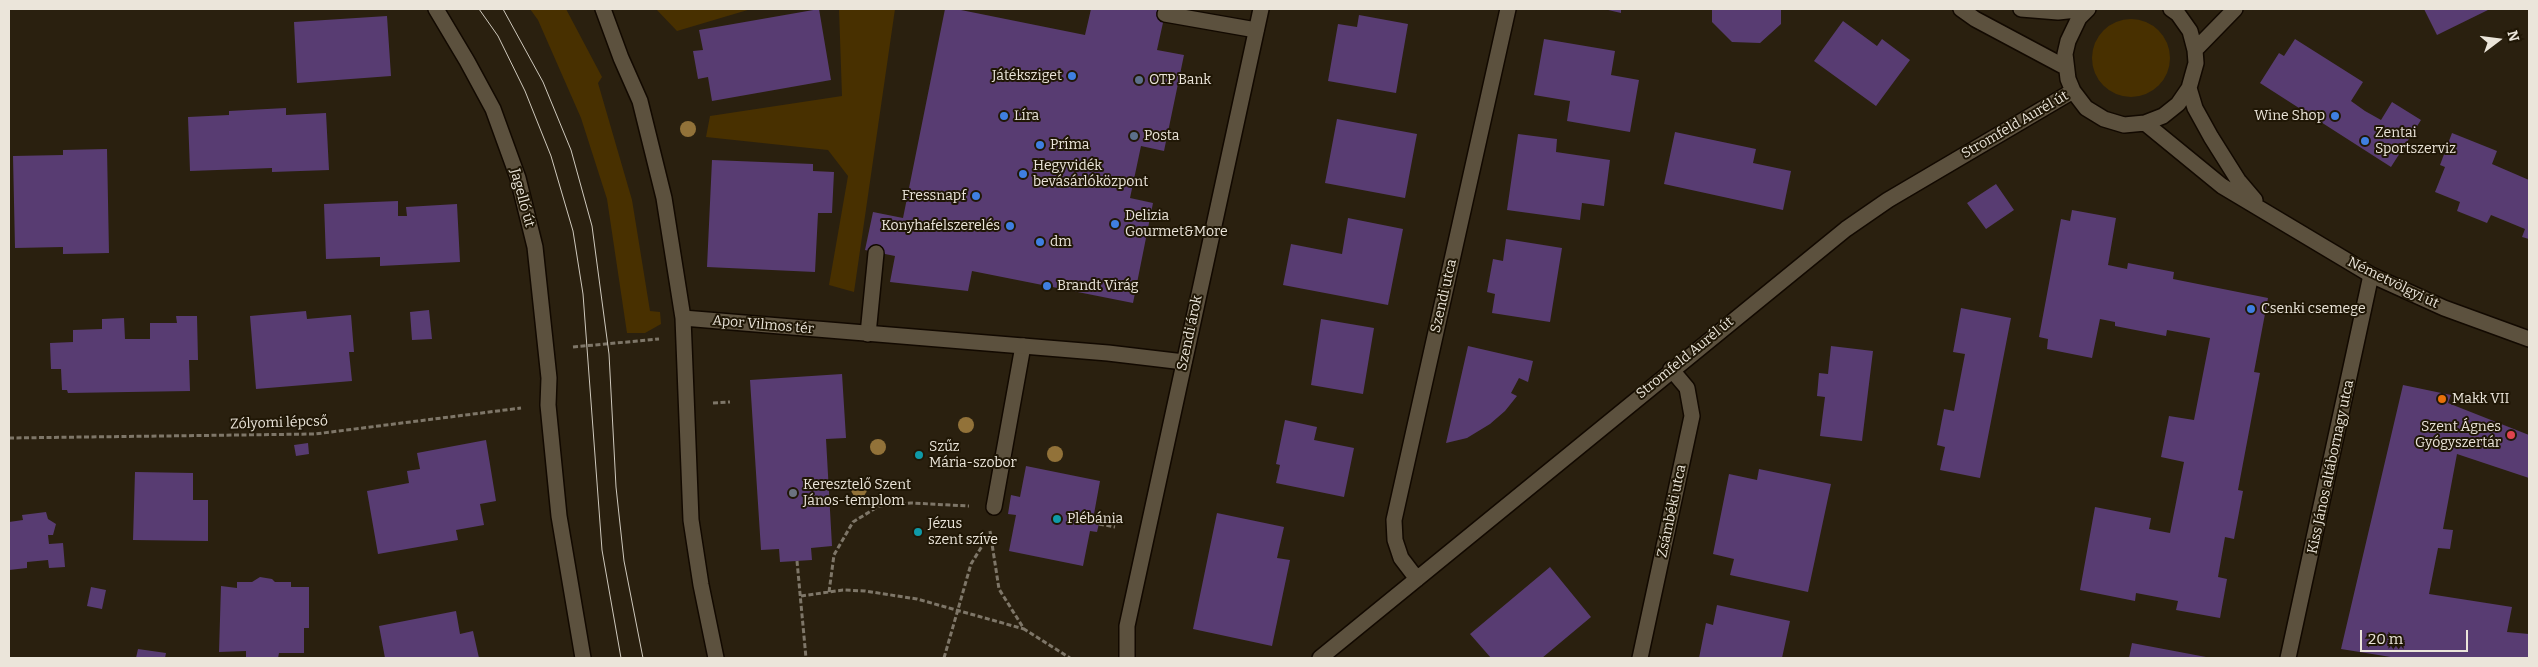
<!DOCTYPE html>
<html>
<head>
<meta charset="utf-8">
<style>
  body { margin:0 }
  #map { position:relative; width:2538px; height:667px; overflow:hidden; background:#2a200f; font-family:Bitter,serif }
  canvas { display:block }
  .frame { position:absolute; inset:0; border:10px solid #ebe5da; pointer-events:none }
  .north { position:absolute; left:2473px; top:15px; width:50px; height:50px; -webkit-text-stroke:4px #201706; paint-order:stroke; rotate:75deg; font-size:14px; font-weight:700; line-height:20px; text-align:center; color:#ebe5da }
  .north::after { content:''; display:block; margin:auto; width:18px; height:22px; background:#ebe5da; clip-path:polygon(50% 0,100% 100%,50% 72%,0 100%) }
  .scale { position:absolute; left:2360px; top:630px; width:108px; height:22px; box-sizing:border-box; border:2px solid #ebe5da; border-top:0; padding-left:6px; font-size:15px; line-height:18px; white-space:nowrap; color:#ebe5da; -webkit-text-stroke:4px #201706; paint-order:stroke }
</style>
</head>
<body>
<div id="map">
<canvas width="2538" height="667"></canvas>
<div class="frame"></div>
<div class="north">N</div>
<div class="scale">20 m</div>
</div>
<script>
const ctx = document.querySelector('canvas').getContext('2d');
ctx.lineJoin = 'round';
function fillPath(path, color) { ctx.fillStyle = color; ctx.fill(path, 'evenodd'); }
const toPath = rows => new Path2D(rows.map(r => 'M' + r).join(''));
function stroke(path, color, width, dash) { ctx.strokeStyle = color; ctx.lineWidth = width; ctx.lineCap = dash ? 'butt' : 'round'; ctx.setLineDash(dash || []); ctx.stroke(path); }
function write(font, color, halo, rows, align = 'center') {
  ctx.font = font + ' Bitter,serif'; ctx.lineWidth = 4; ctx.setLineDash([]); ctx.textBaseline = 'middle'; ctx.strokeStyle = halo; ctx.fillStyle = color; for (const [text, x, y, turn = 0] of rows) {
    ctx.save(); ctx.translate(x, y); ctx.rotate((+turn || 0) * Math.PI / 180); ctx.textAlign = isNaN(turn) ? turn : align; if (halo) ctx.strokeText(text, 0, 0); ctx.fillText(text, 0, 0); ctx.restore();
  }
}
fillPath(toPath([
  [530,9,566,9,602,77,598,83,632,200,650,311,660,312,661,324,645,333,627,333,607,199,581,118,538,20],
  [656,9,751,9,677,31],
  [839,9,895,9,854,292,829,285,848,176,828,150,706,137,710,116,842,96],
  '2092 58a39 39 0 1 1 78 0a39 39 0 1 1-78 0Z'
]), '#483000');
fillPath(toPath([
  [819,9,831,80,712,101,708,77,698,79,693,51,703,50,699,30],
  [945,9,956,9,1085,35,1091,9,1166,9,1157,50,1184,55,1164,151,1141,146,1130,198,1153,203,1133,303,972,271,968,291,890,282,895,256,865,250,873,212,903,218],
  [1604,9,1621,9,1621,13],
  [1712,9,1781,9,1781,24,1760,43,1732,42,1712,22],
  [2424,9,2490,9,2437,35],
  [1359,15,1408,24,1396,93,1328,81,1338,24,1357,27],
  [387,16,391,76,297,83,294,22],
  [1843,21,1877,46,1882,39,1910,60,1876,106,1814,61],
  [1544,39,1615,51,1611,75,1639,80,1630,132,1567,121,1570,101,1534,95],
  [2295,39,2363,82,2351,101,2365,111,2381,120,2392,102,2421,120,2391,167,2260,83,2279,53,2284,56],
  [286,108,286,115,326,113,329,170,272,172,272,168,190,171,188,117,229,115,229,111],
  [1337,119,1417,134,1405,198,1325,183],
  [1675,132,1756,149,1753,163,1791,171,1783,210,1664,184],
  [2452,133,2497,151,2492,164,2529,180,2529,239,2522,237,2525,229,2491,215,2487,223,2457,211,2460,202,2435,192,2445,167,2440,165],
  [1518,134,1557,139,1556,152,1610,160,1604,206,1582,203,1580,220,1507,210],
  [107,149,109,253,63,254,63,247,15,248,13,156,63,155,63,150],
  [712,160,813,164,813,171,834,172,832,213,818,213,815,272,707,267],
  [1996,184,2014,210,1986,229,1967,203],
  [398,201,398,216,407,216,406,207,457,204,460,262,380,266,380,257,326,259,324,204],
  [2072,210,2116,218,2108,265,2127,269,2128,263,2174,272,2173,279,2268,298,2254,372,2260,373,2238,490,2243,491,2234,539,2225,537,2218,577,2227,579,2220,618,2176,610,2178,601,2136,593,2135,601,2080,590,2095,507,2151,518,2149,529,2170,533,2184,462,2161,457,2169,416,2194,420,2210,338,2167,330,2166,336,2115,326,2115,322,2100,319,2092,358,2047,349,2048,339,2039,337,2061,219,2070,221],
  [1348,218,1403,229,1388,305,1283,285,1291,244,1342,254],
  [1506,239,1562,248,1550,322,1492,313,1495,294,1487,292,1493,259,1503,261],
  [1961,308,2011,318,1980,478,1940,470,1945,447,1937,445,1944,409,1954,411,1965,354,1953,352],
  [429,310,432,339,412,340,410,312],
  [306,311,307,319,351,315,354,352,349,352,352,381,256,389,250,316],
  [176,316,197,316,198,360,189,360,190,391,68,393,67,390,62,390,61,369,51,369,50,343,73,342,73,330,102,329,102,319,124,318,125,339,150,339,150,323,177,323],
  [1321,319,1374,328,1363,394,1311,385],
  [1468,346,1533,361,1528,382,1519,378,1511,393,1517,396,1505,411,1490,424,1467,438,1446,443],
  [1831,346,1873,351,1862,441,1820,436,1825,397,1817,396,1819,373,1828,374],
  [842,374,846,438,826,439,832,546,811,548,812,560,780,562,779,549,761,550,750,380],
  [2403,385,2451,395,2448,403,2529,435,2529,478,2457,454,2443,529,2453,530,2450,549,2438,548,2429,594,2512,607,2507,632,2529,634,2529,658,2397,658,2341,649],
  [1285,420,1317,427,1314,440,1354,448,1344,497,1276,483,1280,465,1276,464],
  [486,440,496,501,480,504,484,525,456,530,458,540,378,554,367,491,409,483,407,471,420,469,417,453],
  [308,443,309,454,296,456,294,445],
  [1026,466,1100,481,1094,514,1101,515,1097,532,1090,531,1083,566,1009,551,1016,515,1008,514,1011,495,1020,497],
  [1759,469,1831,484,1808,592,1730,575,1734,559,1713,554,1729,474,1757,480],
  [135,472,193,473,193,500,208,500,208,541,133,540],
  [46,512,48,519,56,524,53,535,48,535,49,544,63,543,65,567,49,568,48,560,27,562,27,568,9,570,9,522,23,520,22,515],
  [1217,513,1284,527,1277,558,1290,560,1272,646,1193,629],
  [1550,567,1591,617,1542,658,1491,658,1470,634],
  [260,577,272,579,275,582,291,582,291,587,309,587,309,628,304,628,304,653,279,653,278,658,246,658,246,651,219,652,221,586,237,588,237,582,252,582],
  [91,587,106,590,102,609,87,606],
  [1717,605,1790,621,1782,658,1699,658,1706,623,1713,625],
  [456,611,460,634,473,631,479,658,385,658,379,626],
  [2132,643,2206,657,2206,658,2129,658],
  [138,649,166,653,165,658,136,658]
]), '#583c72');
const lane = toPath([
  [1165,14,1256,30],
  [868,334,876,253],
  [994,507,1023,346]
]);
const street = toPath([
  [436,9,467,61,493,109,518,178,535,247,549,378,548,405,559,516,583,658],
  [603,9,621,58,640,101,664,198,683,318,691,520,701,585,716,658],
  [683,318,1108,353,1184,362],
  [1640,658,1692,416,1687,388,1671,369],
  [2288,658,2371,275]
]);
const secondary = toPath([
  [1961,9,1975,19,2065,67],
  [2021,9,2058,12,2086,9],
  [2088,9,2079,18,2068,41,2065,54,2068,79,2073,91,2086,108,2104,119,2124,125,2145,123,2163,116,2178,104,2189,88,2196,63,2195,50,2190,31,2178,14,2171,9],
  [2195,50,2235,9],
  [2189,88,2195,108,2211,137,2238,180,2255,200],
  [2145,123,2222,186,2371,275,2444,308,2529,339],
  [1417,579,1401,558,1395,540,1394,520,1508,9],
  [1127,658,1127,626,1261,9],
  [1320,658,1846,229,1888,200,2073,91]
]);
stroke(lane, '#120900', 18);
stroke(street, '#120900', 18);
stroke(secondary, '#120900', 18);
stroke(toPath([
  [573,347,659,339],
  [713,403,730,402],
  [9,438,315,434,521,408],
  [1099,524,1115,527],
  [990,531,999,589,1024,629,1070,658],
  [797,561,806,658],
  [829,592,834,555,853,522,879,506,911,503,969,506],
  [801,596,843,590,865,591,917,599,1024,629],
  [944,658,971,564,990,533]
]), '#7e7668', 3, [5, 2.5]);
stroke(lane, '#5c513e', 15);
stroke(street, '#5c513e', 15);
stroke(secondary, '#5c513e', 15);
stroke(toPath([
  [479,9,498,36,525,91,551,156,573,231,583,294,602,550,621,658],
  [503,9,543,82,571,150,592,226,609,354,616,487,624,561,643,658]
]), '#cfc9bd', 1);
ctx.fillStyle = '#927239';
for (const [x, y] of [
  [688,129],
  [966,425],
  [878,447],
  [1055,454],
  [859,489]
]) { ctx.beginPath(); ctx.arc(x, y, 8, 0, 2 * Math.PI); ctx.fill(); }
for (const [x, y, r, color] of [
  [1072,76,5,"#3f7fe0"],
  [1139,80,5,"#5c6f8a"],
  [1004,116,5,"#3f7fe0"],
  [2335,116,5,"#3f7fe0"],
  [1134,136,5,"#5c6f8a"],
  [2365,141,5,"#3f7fe0"],
  [1040,145,5,"#3f7fe0"],
  [1023,174,5,"#3f7fe0"],
  [976,196,5,"#3f7fe0"],
  [1115,224,5,"#3f7fe0"],
  [1010,226,5,"#3f7fe0"],
  [1040,242,5,"#3f7fe0"],
  [1047,286,5,"#3f7fe0"],
  [2251,309,5,"#3f7fe0"],
  [2442,399,5,"#e8710a"],
  [2511,435,5,"#e0444e"],
  [919,455,5,"#0f9aa8"],
  [793,493,5,"#6b7280"],
  [1057,519,5,"#0f9aa8"],
  [918,532,5,"#0f9aa8"]
]) { const dot = new Path2D(); dot.arc(x, y, r, 0, 2 * Math.PI); ctx.fillStyle = color; ctx.fill(dot); stroke(dot, '#201706', 2); }
write('14px', '#ebe5da', '#201706', [
  ["Játéksziget",1062,76,"right"],
  ["OTP Bank",1149,80],
  ["Líra",1014,116],
  ["Wine Shop",2325,116,"right"],
  ["Zentai",2375,133],
  ["Sportszerviz",2375,149],
  ["Posta",1144,136],
  ["Príma",1050,145],
  ["Hegyvidék",1033,166],
  ["bevásárlóközpont",1033,182],
  ["Fressnapf",966,196,"right"],
  ["Delizia",1125,216],
  ["Gourmet&More",1125,232],
  ["Konyhafelszerelés",1000,226,"right"],
  ["dm",1050,242],
  ["Brandt Virág",1057,286],
  ["Csenki csemege",2261,309],
  ["Makk VII",2452,399],
  ["Szent Ágnes",2501,427,"right"],
  ["Gyógyszertár",2501,443,"right"],
  ["Szűz",929,447],
  ["Mária-szobor",929,463],
  ["Keresztelő Szent",803,485],
  ["János-templom",803,501],
  ["Plébánia",1067,519],
  ["Jézus",928,524],
  ["szent szíve",928,540]
], 'left');
write('14px', '#ebe5da', '#201706', [
  ["Stromfeld Aurél út",2015,125,-30],
  ["Jagelló út",522,198,75],
  ["Németvölgyi út",2393,283,26],
  ["Szendi utca",1444,296,-77],
  ["Apor Vilmos tér",763,325,5],
  ["Szendi árok",1190,333,-78],
  ["Stromfeld Aurél út",1685,358,-39],
  ["Zólyomi lépcső",279,423,-2],
  ["Kiss János altábornagy utca",2331,467,-78],
  ["Zsámbéki utca",1672,511,-78]
]);
</script>
</body>
</html>
